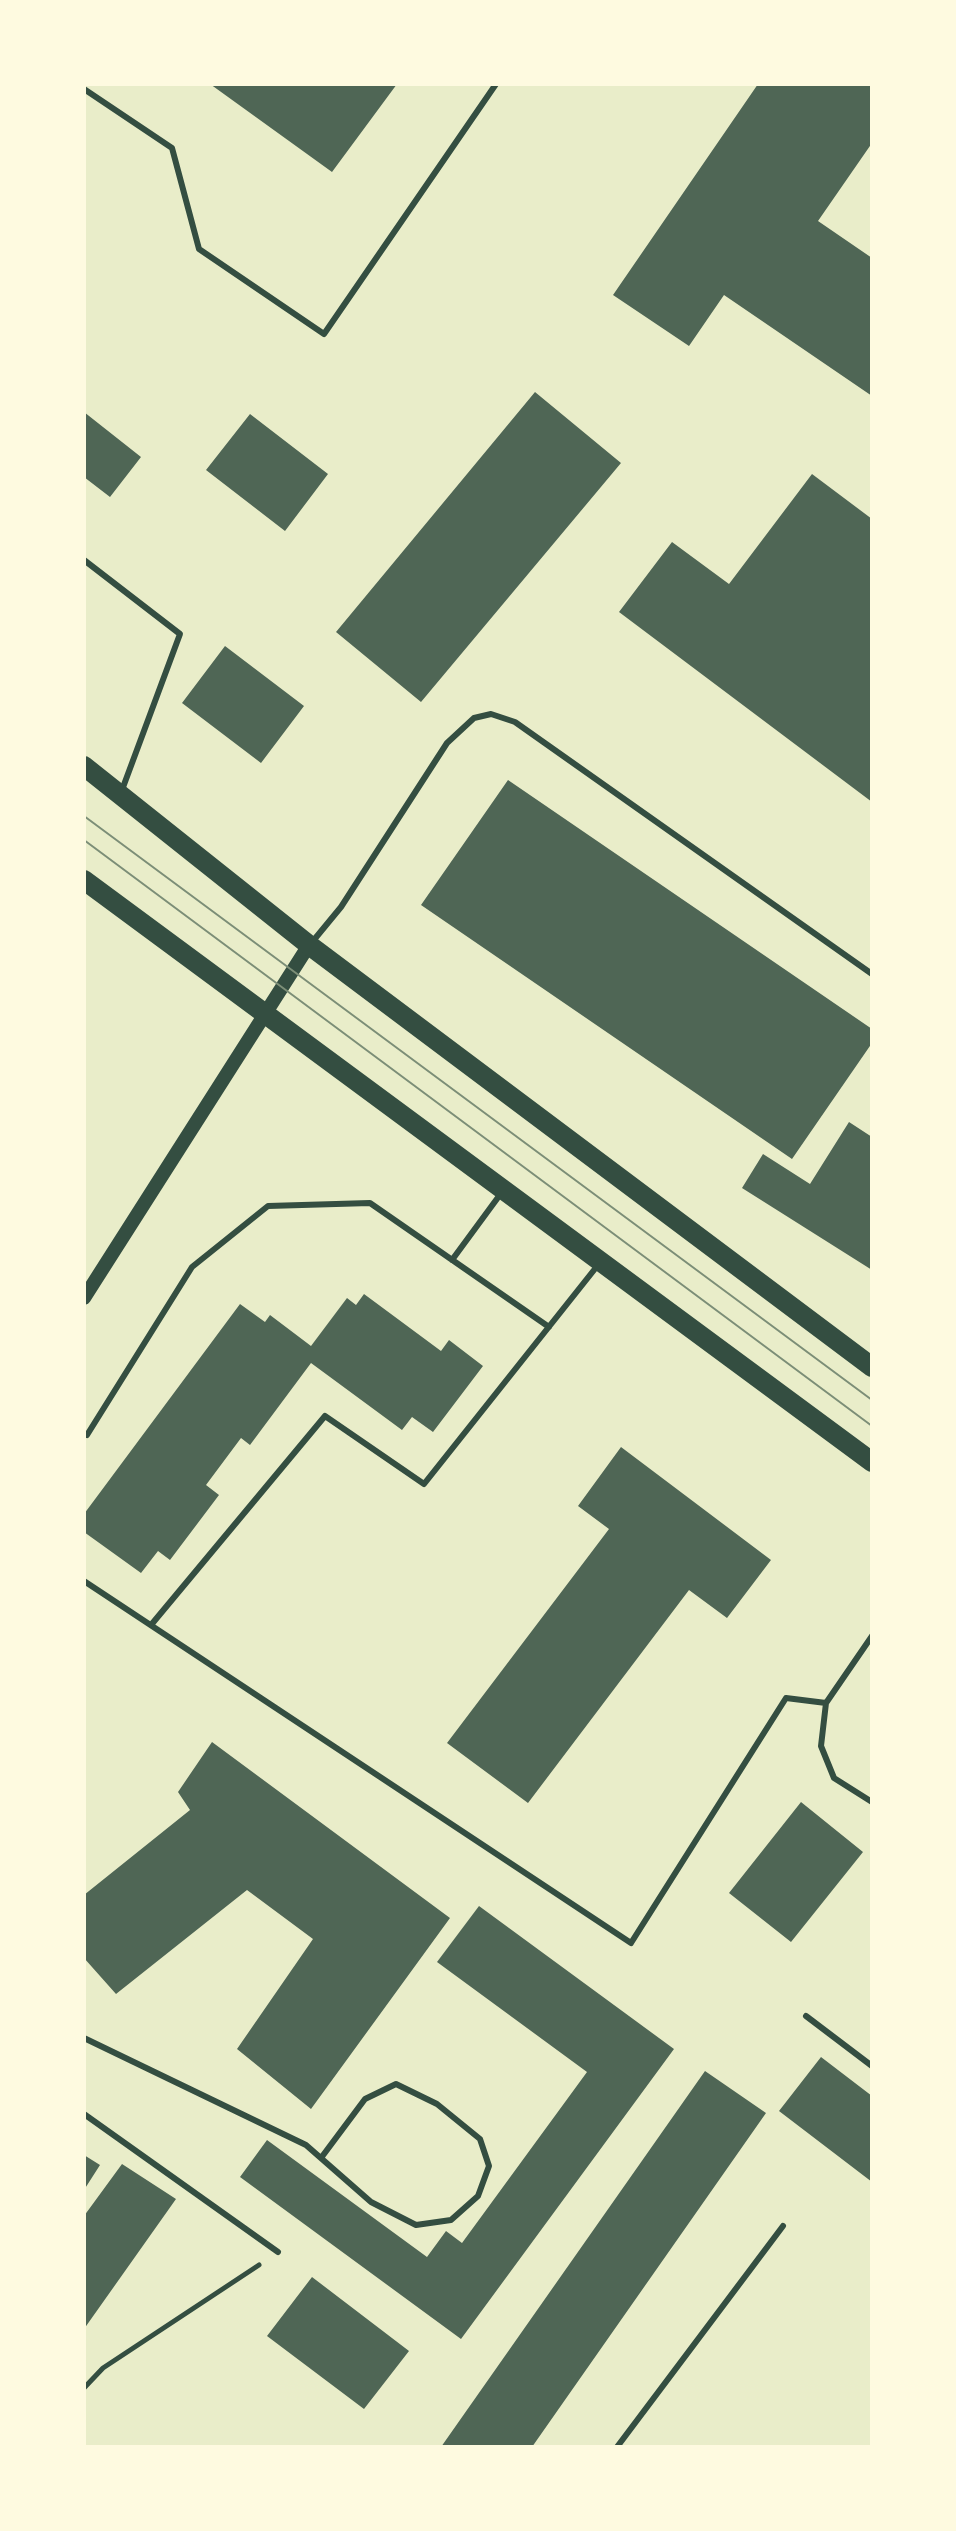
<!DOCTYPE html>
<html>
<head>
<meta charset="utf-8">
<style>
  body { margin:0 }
  #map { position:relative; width:956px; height:2531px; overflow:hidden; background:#e9edc9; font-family:Arial,sans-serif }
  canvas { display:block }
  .frame { position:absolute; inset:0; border:86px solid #fefae0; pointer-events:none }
</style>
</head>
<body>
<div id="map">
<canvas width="956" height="2531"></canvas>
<div class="frame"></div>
</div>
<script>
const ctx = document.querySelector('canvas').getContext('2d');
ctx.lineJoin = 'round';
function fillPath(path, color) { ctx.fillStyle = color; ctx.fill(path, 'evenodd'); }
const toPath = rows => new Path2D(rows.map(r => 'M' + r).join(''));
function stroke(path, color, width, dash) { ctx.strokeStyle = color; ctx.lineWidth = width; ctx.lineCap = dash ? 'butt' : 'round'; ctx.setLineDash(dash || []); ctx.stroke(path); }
fillPath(toPath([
  [210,84,397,84,332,172],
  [758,84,872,84,872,143,818,221,872,258,872,396,724,295,689,346,613,295],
  [535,392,621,463,421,702,336,632],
  [84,412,141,457,110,497,84,477],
  [250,414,328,474,285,531,206,470],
  [812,474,872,519,872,802,619,612,672,542,729,584],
  [225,646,304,706,261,763,182,703],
  [508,780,872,1029,872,1043,792,1159,421,905],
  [849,1122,872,1137,872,1270,742,1188,763,1154,810,1184],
  [364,1294,441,1351,449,1340,483,1366,433,1432,412,1417,402,1430,311,1363,250,1445,241,1438,206,1485,219,1495,170,1560,158,1551,141,1573,84,1532,84,1514,240,1304,265,1322,270,1315,311,1346,347,1298,356,1305],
  [621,1447,771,1560,727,1618,689,1590,528,1803,447,1743,609,1529,578,1506],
  [212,1742,450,1918,311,2109,237,2049,313,1939,247,1890,116,1994,84,1958,84,1895,190,1810,178,1792],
  [801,1802,863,1852,791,1942,729,1893],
  [479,1906,674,2049,461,2339,240,2177,267,2140,427,2257,446,2231,462,2243,587,2072,437,1962],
  [821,2057,872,2096,872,2182,779,2111],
  [705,2071,766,2113,532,2447,441,2447],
  [84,2155,100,2165,84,2190],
  [122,2164,176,2199,84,2329,84,2216],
  [312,2277,409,2351,364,2409,267,2336]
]), '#4f6655');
stroke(toPath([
  [84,2388,103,2368,259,2265]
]), '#344e41', 5);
stroke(toPath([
  [84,89,172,148,199,249,324,334,496,84],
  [84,560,180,634,122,790],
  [313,941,341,907,447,743,474,718,491,714,515,722,872,974],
  [452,1260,502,1192],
  [87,1435,192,1267,268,1206,370,1203,549,1327],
  [84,1581,631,1943,786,1698,826,1703],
  [151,1625,325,1416,424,1484,598,1265],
  [872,1636,826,1703,821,1746,834,1778,872,1802],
  [806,2016,872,2066],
  [84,2038,306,2145,371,2202,416,2225,451,2220,478,2196,489,2166,480,2139,437,2104,396,2084,365,2099,321,2158],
  [84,2114,278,2252],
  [617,2447,783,2226]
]), '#344e41', 6);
stroke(toPath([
  [84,1298,309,945]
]), '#344e41', 14);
stroke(toPath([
  [84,766,309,945,872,1367],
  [84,880,872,1462]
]), '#344e41', 20);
stroke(toPath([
  [84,816,872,1400],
  [84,840,872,1426]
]), '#7c8e77', 2);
</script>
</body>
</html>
